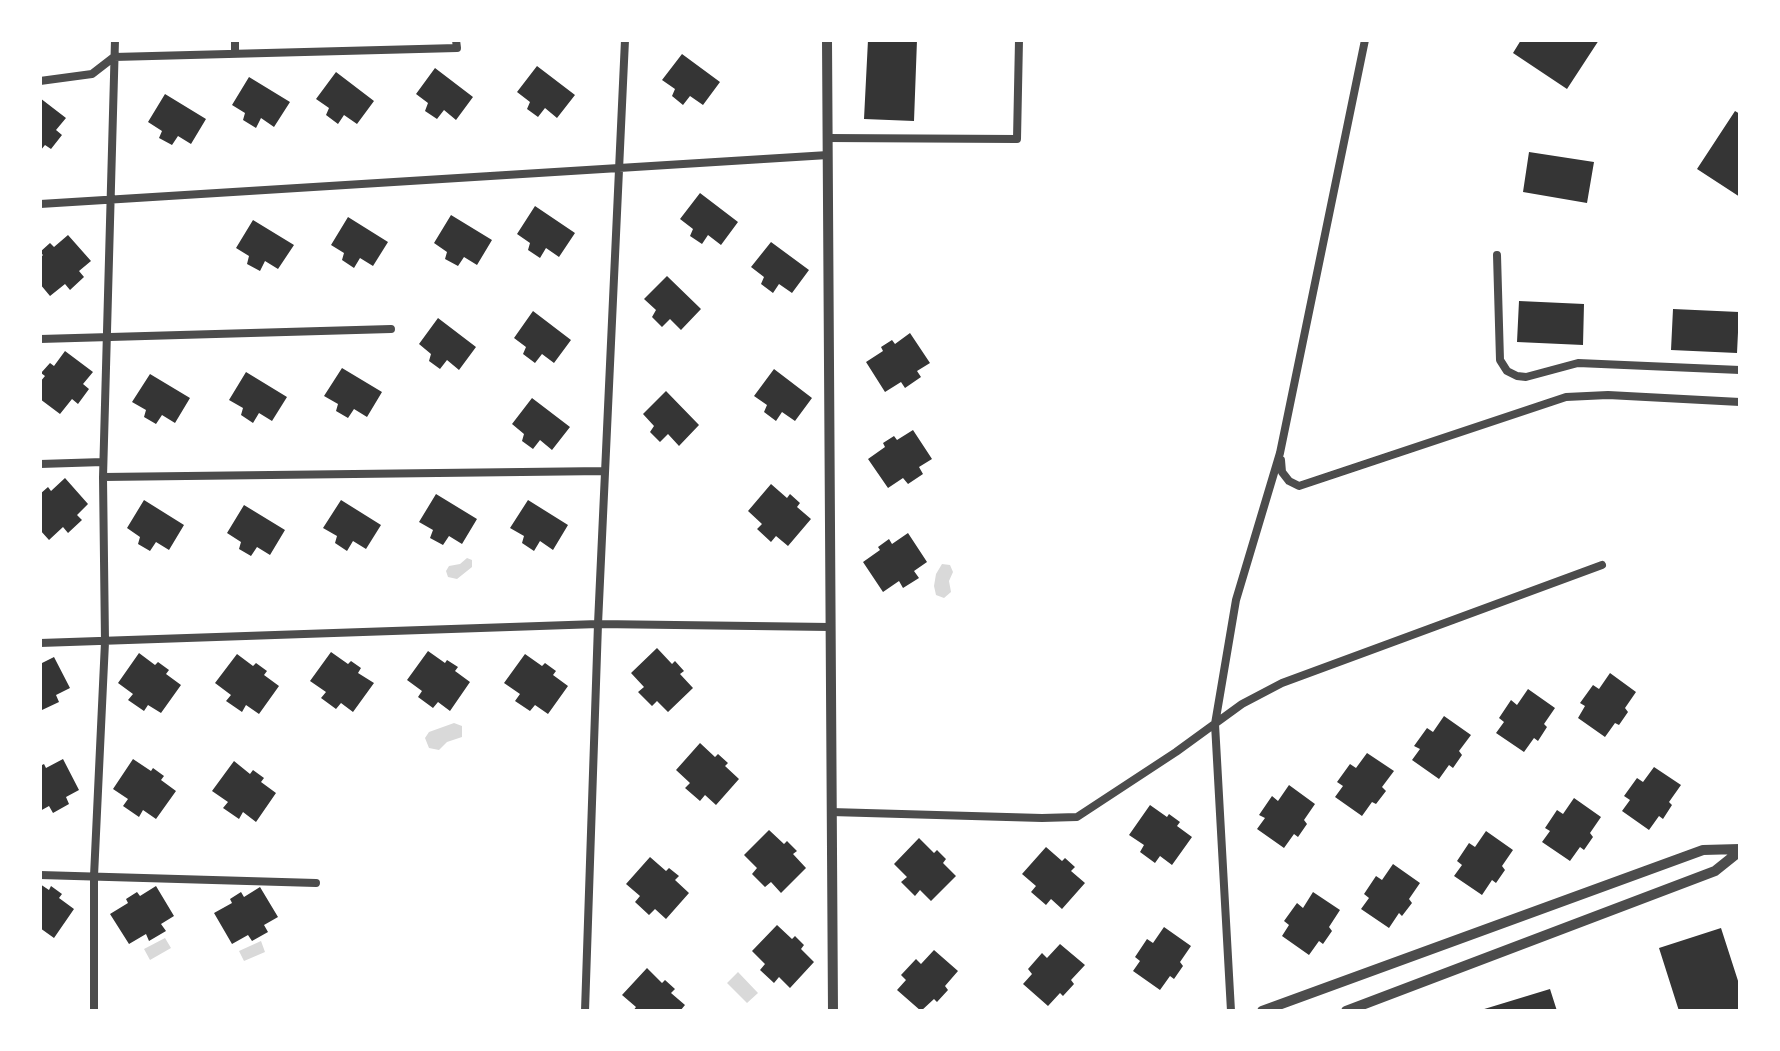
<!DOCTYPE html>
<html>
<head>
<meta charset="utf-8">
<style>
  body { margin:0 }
  #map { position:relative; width:1780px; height:1051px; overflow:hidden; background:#fff; font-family:"Roboto Condensed",sans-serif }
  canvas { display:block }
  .frame { position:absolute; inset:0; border:42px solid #fff; pointer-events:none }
</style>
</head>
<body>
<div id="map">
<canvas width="1780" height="1051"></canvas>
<div class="frame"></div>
</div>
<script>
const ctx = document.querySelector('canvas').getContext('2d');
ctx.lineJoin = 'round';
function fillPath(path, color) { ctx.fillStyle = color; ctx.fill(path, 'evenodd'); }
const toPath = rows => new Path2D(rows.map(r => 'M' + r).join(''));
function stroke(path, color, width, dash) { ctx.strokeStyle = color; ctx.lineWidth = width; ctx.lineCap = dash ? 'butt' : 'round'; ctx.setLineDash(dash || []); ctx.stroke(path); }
fillPath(toPath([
  [467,558,472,560,472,567,457,579,448,577,446,571,449,566,460,564],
  [942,564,950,565,953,572,949,581,951,592,944,598,936,595,934,586,936,574],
  [454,723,462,726,462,737,447,742,439,750,429,748,425,738,429,732],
  [165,938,171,948,150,960,144,949],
  [261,941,265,952,244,961,239,951],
  [738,972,758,993,747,1003,727,983]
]), '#d9d9d9');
fillPath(toPath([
  [868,40,917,40,914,121,864,119],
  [1521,40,1599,40,1567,89,1513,53],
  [682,54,720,82,703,105,690,96,683,105,672,96,675,89,662,80],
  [537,66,575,95,557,118,545,108,538,117,527,109,530,102,517,92],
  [435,68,473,97,456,120,444,110,437,119,425,111,428,103,416,94],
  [336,72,374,101,357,124,344,115,338,124,326,115,329,108,316,99],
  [249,77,290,102,274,127,261,118,256,128,243,120,245,113,232,105],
  [165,94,206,119,191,144,178,136,172,145,159,138,162,131,148,122],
  [40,98,66,118,56,130,62,135,51,149,45,145,40,151],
  [1735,111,1740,114,1740,197,1697,169],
  [1529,152,1594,162,1587,203,1523,192],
  [700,193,738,222,721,245,708,235,702,244,690,236,693,229,680,219],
  [535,206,575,233,559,257,546,248,540,258,528,250,530,243,517,234],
  [451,215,492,240,477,265,464,257,458,266,445,259,447,252,434,243],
  [348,217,388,242,373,266,360,258,354,268,342,260,344,253,331,245],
  [253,220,294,245,278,269,265,261,260,271,247,264,249,256,236,248],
  [68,235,91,261,79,271,84,277,70,290,65,284,50,296,40,284,40,258,43,255,40,252,50,243,54,247],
  [771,242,809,270,792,293,779,284,773,293,761,284,764,277,751,267],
  [667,276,701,309,681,330,670,319,662,327,652,317,656,310,644,299],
  [1519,301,1584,304,1583,345,1517,342],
  [1673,309,1739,312,1737,353,1671,350],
  [533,311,571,340,554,363,542,354,535,363,523,354,526,347,514,338],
  [438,318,476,347,459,370,447,360,440,369,429,361,431,354,419,344],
  [910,333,930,363,917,371,921,377,905,388,901,382,885,392,866,362,883,351,881,347,892,340,895,344],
  [65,351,93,372,83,384,89,389,78,404,72,399,60,414,40,399,40,382,45,376,41,373,50,363,54,366],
  [342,368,382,392,367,417,354,409,348,418,336,411,338,404,324,396],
  [774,369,812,398,795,421,782,412,776,421,764,412,767,405,754,396],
  [246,372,287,397,272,421,259,413,253,423,241,415,243,408,229,400],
  [150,374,190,398,175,423,162,415,156,424,144,417,146,410,132,402],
  [666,391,699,425,679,446,668,434,660,442,650,432,654,426,643,414],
  [532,398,570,427,552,450,540,440,533,449,522,441,524,434,512,424],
  [913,430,932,459,919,467,923,474,908,484,903,478,888,488,868,459,885,447,883,443,894,436,897,440],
  [65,478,88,504,77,515,82,520,68,533,63,527,49,540,40,530,40,494,48,487,51,491],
  [771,484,787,498,790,494,800,503,797,507,811,519,788,546,776,536,771,542,757,529,762,524,748,511],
  [436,494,477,519,462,544,449,536,443,545,430,538,433,530,419,522],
  [144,500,184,525,169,550,156,542,150,551,138,544,140,537,127,528],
  [341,500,381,525,366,549,353,541,347,551,335,543,337,536,323,528],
  [528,500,568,525,553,550,540,541,534,551,522,543,524,536,510,528],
  [244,505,285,530,270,555,257,547,251,556,239,549,241,542,227,533],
  [908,533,927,562,914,571,919,578,903,588,899,581,883,592,863,562,880,550,878,547,889,539,892,544],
  [657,648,672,664,675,661,684,671,680,674,693,688,668,712,657,701,652,706,638,692,644,687,631,673],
  [428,651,445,663,447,660,458,667,455,671,470,682,450,711,438,702,433,708,418,697,422,691,407,680],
  [331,652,348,664,351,661,361,668,358,673,374,683,353,712,341,703,336,709,321,698,326,692,310,681],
  [139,653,155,665,158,662,169,670,166,674,181,685,161,713,148,705,144,711,128,700,133,694,118,683],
  [237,654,253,666,256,663,267,671,264,675,279,686,259,714,246,705,242,712,226,701,231,695,215,683],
  [525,654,542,666,545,663,556,671,553,675,568,686,548,714,535,705,530,711,515,701,520,694,504,683],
  [54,657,70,688,56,695,59,702,42,710,40,664],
  [1610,673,1636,692,1625,708,1628,712,1619,725,1615,723,1605,737,1578,718,1585,706,1580,703,1593,685,1599,689],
  [1528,689,1555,708,1544,724,1547,727,1538,741,1534,738,1524,752,1496,733,1504,722,1499,718,1511,700,1517,705],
  [1444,716,1471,735,1459,751,1462,755,1453,768,1449,765,1439,779,1412,760,1420,749,1414,746,1427,728,1433,732],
  [700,743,715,757,718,754,728,763,725,766,739,779,716,805,705,795,700,801,685,788,690,783,676,770],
  [1367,753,1394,771,1382,787,1386,791,1376,804,1372,802,1362,816,1335,797,1343,786,1337,782,1350,764,1356,768],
  [63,759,79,790,66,797,69,804,53,813,49,806,40,811,40,766,44,764,46,768],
  [133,759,151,771,153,768,164,776,161,780,176,791,156,819,143,810,139,817,123,806,128,799,113,789],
  [234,761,250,774,253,770,264,778,261,782,276,793,256,822,243,812,239,819,223,808,228,802,212,791],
  [1654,767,1681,785,1669,802,1672,805,1663,819,1659,816,1649,830,1622,811,1630,800,1624,796,1637,778,1643,782],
  [1289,785,1315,804,1304,820,1307,824,1298,837,1294,834,1284,848,1257,829,1265,818,1259,815,1272,796,1278,801],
  [1574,798,1601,817,1590,833,1593,837,1584,850,1580,847,1570,861,1542,842,1550,831,1545,828,1557,810,1563,814],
  [1150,805,1167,817,1169,814,1180,822,1177,826,1192,837,1172,865,1160,856,1155,863,1140,852,1144,845,1129,835],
  [769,830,784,844,787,841,797,851,793,854,806,868,781,893,771,882,765,887,752,874,757,868,744,855],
  [1486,831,1513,850,1502,866,1505,870,1496,883,1492,880,1482,895,1454,876,1462,865,1457,861,1469,843,1475,847],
  [919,838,934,853,937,850,946,859,943,863,956,876,931,901,920,890,915,896,901,882,907,877,894,864],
  [1046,847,1062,861,1065,858,1075,867,1071,871,1085,883,1062,909,1051,899,1046,905,1031,892,1036,886,1022,874],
  [650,857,666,871,669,868,679,876,675,880,689,893,666,919,655,909,649,915,635,902,640,896,626,884],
  [1393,864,1420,883,1409,899,1412,903,1402,916,1399,913,1389,928,1361,909,1369,898,1364,894,1376,876,1382,880],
  [40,884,49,890,51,886,62,894,59,898,74,909,54,938,40,928],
  [156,886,174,916,161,924,166,931,149,941,146,934,129,944,110,914,128,903,126,899,137,892,140,896],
  [260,887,278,917,264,925,268,932,252,941,248,935,232,944,214,913,232,903,230,899,241,892,244,897],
  [1313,892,1340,910,1329,927,1332,931,1323,944,1319,941,1309,955,1282,936,1289,925,1284,921,1297,903,1303,908],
  [777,925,792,939,795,936,804,945,801,949,814,962,790,988,779,977,774,983,760,970,765,964,752,951],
  [1164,927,1191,946,1180,962,1183,966,1174,979,1170,976,1160,990,1133,971,1140,961,1135,957,1147,939,1153,943],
  [1721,928,1740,987,1740,1011,1679,1011,1659,948],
  [1060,944,1085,965,1071,980,1074,984,1063,996,1060,993,1048,1006,1023,984,1032,974,1028,969,1042,953,1047,958],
  [934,950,958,971,945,986,948,990,937,1002,934,999,921,1011,897,990,906,980,901,975,916,959,921,964],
  [647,968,662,983,665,980,675,989,671,993,685,1005,680,1011,633,1011,636,1007,622,995],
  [1550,989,1557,1011,1481,1011,1481,1010]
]), '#353535');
stroke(toPath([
  [235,40,235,54],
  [40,81,92,74,114,57,457,48,456,40],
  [827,138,1017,139,1019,40],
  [40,204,828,155],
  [1497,255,1500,360,1507,371,1517,376,1526,377,1578,363,1740,370],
  [40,339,391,329],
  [1281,460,1282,472,1289,481,1299,486,1566,397,1608,395,1740,402],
  [40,464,103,462],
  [103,477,605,471],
  [40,643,598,624,830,627],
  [831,812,1042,818,1077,817,1176,752,1242,704,1282,683,1602,565],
  [40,875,316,883],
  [94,1011,94,876,105,642,103,477,115,40],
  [585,1011,598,624,625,40],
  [1231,1011,1215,724,1236,600,1280,453,1365,40]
]), '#4c4c4c', 8);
stroke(toPath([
  [827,40,833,1011],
  [1262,1011,1703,850,1740,849],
  [1346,1011,1715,871,1740,851]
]), '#4c4c4c', 10);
</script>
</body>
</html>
